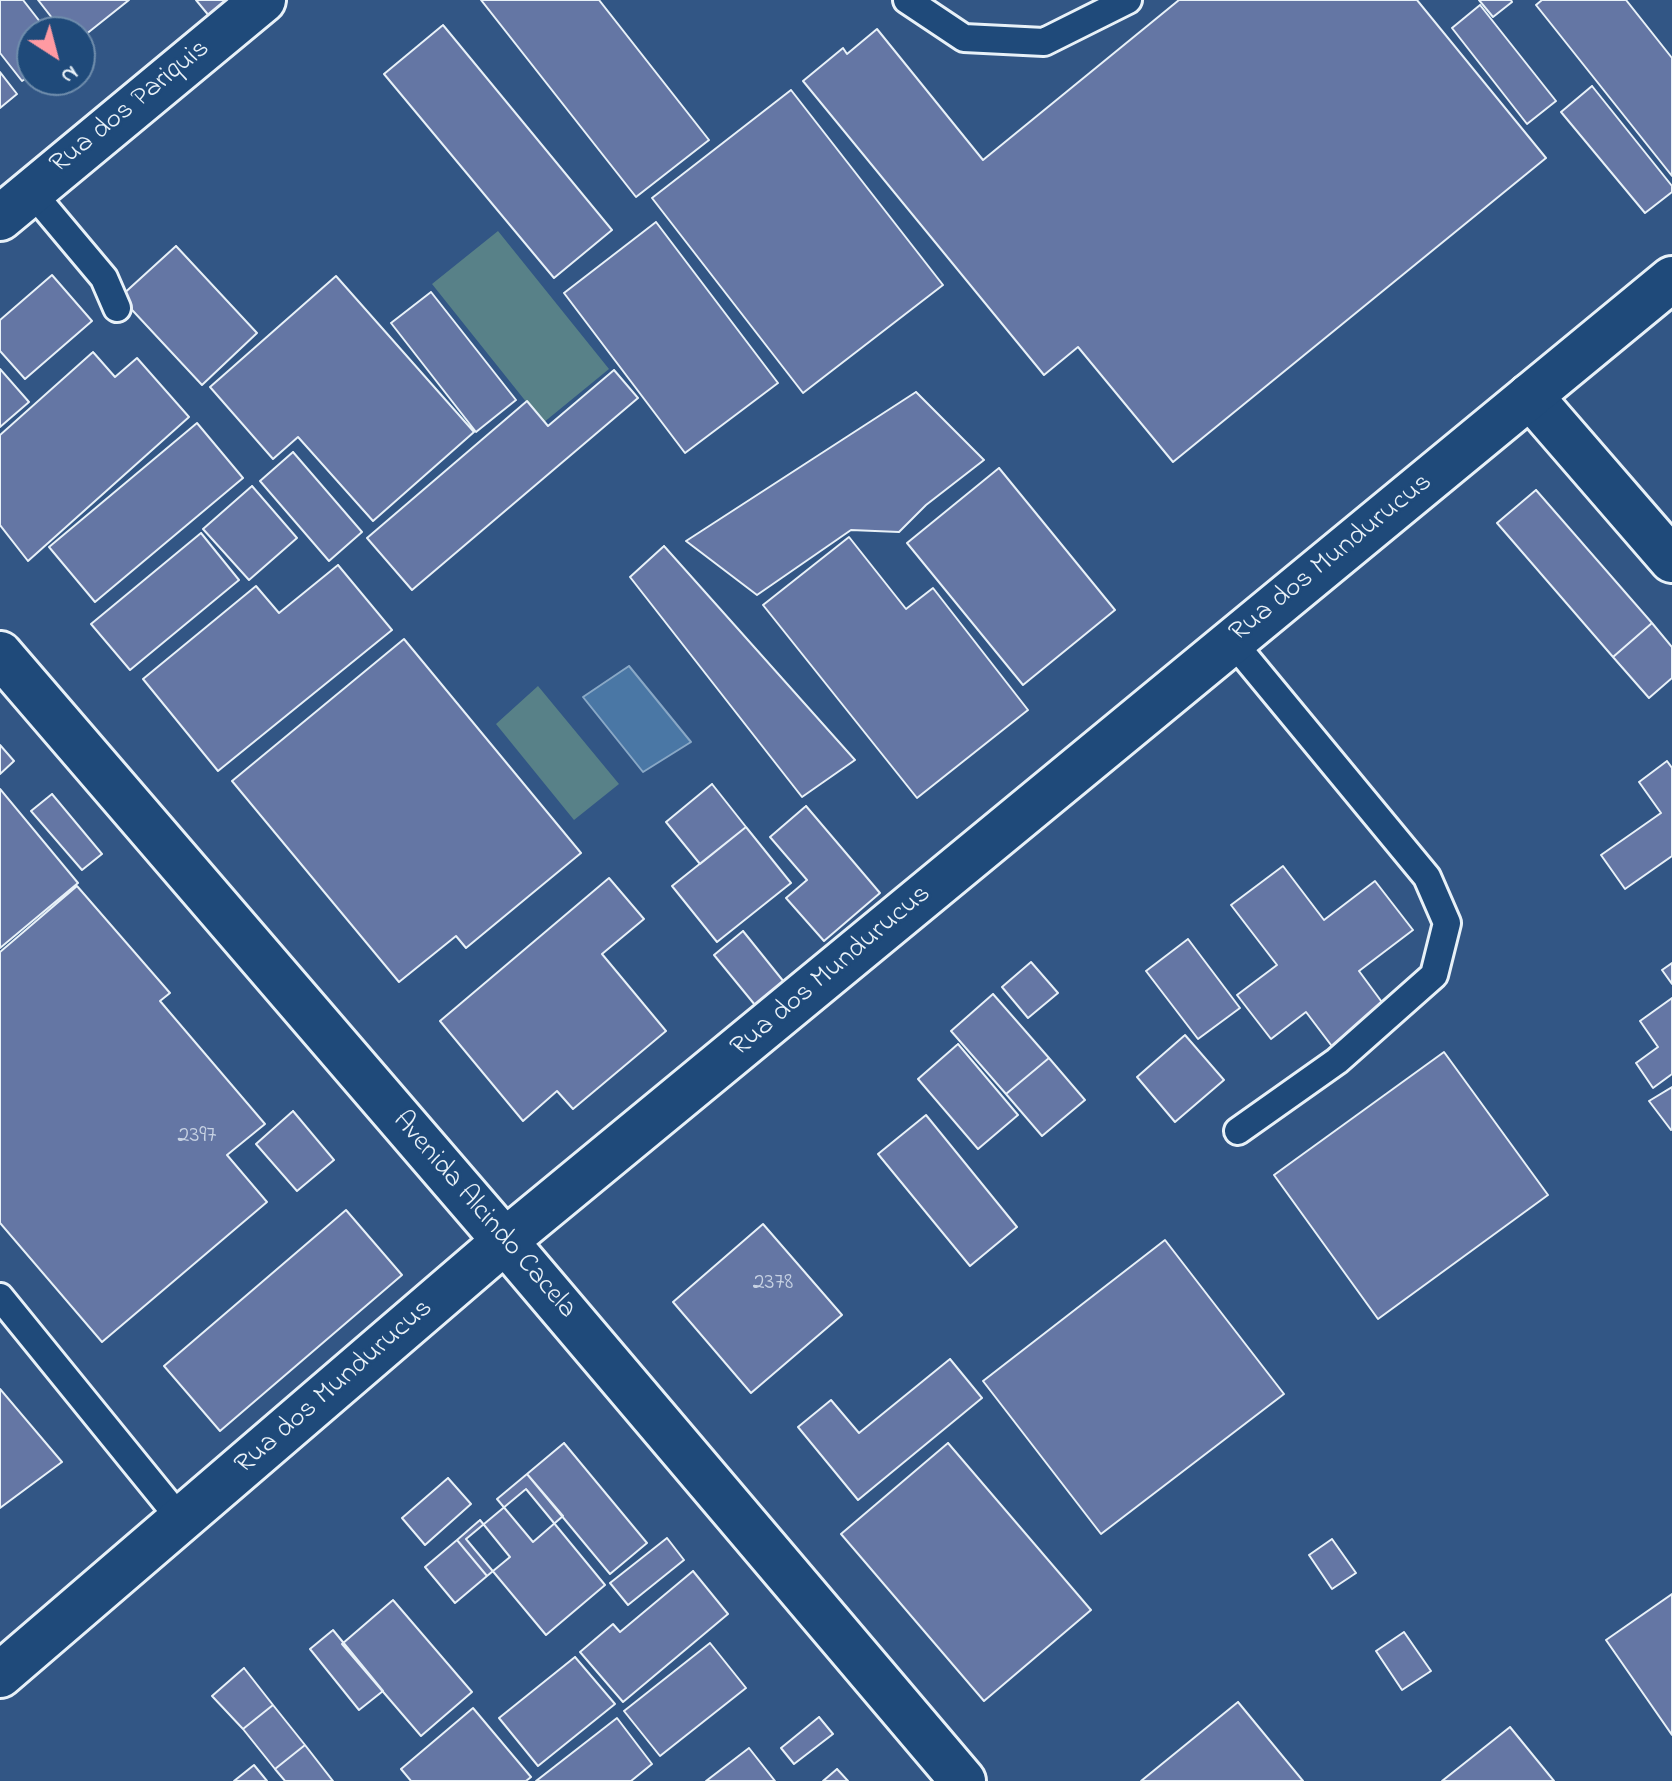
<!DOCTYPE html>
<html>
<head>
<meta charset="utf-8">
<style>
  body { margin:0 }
  #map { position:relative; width:1672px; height:1781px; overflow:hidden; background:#325685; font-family:"Indie Flower",sans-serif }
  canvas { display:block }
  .north { position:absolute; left:16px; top:16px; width:80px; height:80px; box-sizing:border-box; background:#1f4a7a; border:2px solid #6f8dac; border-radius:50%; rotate:144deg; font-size:22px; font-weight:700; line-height:32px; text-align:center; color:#e8f1f8 }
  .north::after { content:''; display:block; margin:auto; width:28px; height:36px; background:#ff9aa2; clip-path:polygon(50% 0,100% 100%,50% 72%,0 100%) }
</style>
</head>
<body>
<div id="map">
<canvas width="1672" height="1781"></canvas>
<div class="north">N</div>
</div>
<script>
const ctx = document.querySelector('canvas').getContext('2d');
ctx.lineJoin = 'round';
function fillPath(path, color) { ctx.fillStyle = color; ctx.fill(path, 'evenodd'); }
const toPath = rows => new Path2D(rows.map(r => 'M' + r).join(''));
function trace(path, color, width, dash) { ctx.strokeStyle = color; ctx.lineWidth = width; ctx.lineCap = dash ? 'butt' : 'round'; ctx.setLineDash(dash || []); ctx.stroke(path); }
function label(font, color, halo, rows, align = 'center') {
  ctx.font = font + ' "Indie Flower",sans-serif'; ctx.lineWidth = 6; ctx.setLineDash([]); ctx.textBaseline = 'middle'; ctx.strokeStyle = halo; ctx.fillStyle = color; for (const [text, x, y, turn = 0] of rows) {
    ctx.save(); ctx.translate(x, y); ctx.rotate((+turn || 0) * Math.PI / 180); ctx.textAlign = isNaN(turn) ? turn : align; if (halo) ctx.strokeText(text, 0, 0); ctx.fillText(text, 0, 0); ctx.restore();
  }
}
fillPath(toPath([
  [498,231,609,369,543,423,432,284],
  [538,686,619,784,574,820,496,724]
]), '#588188');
const water = toPath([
  [629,666,691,742,643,772,583,697,629,666]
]);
fillPath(water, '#4a77a5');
trace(water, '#89a8c6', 2);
const building = toPath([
  [0,0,23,0,48,32,32,32,32,74,22,81,0,53,0,0],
  [38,0,129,0,80,39,80,32,63,32,38,0],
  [196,0,230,0,210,17,196,0],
  [481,0,599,0,709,140,636,197,481,0],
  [1179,0,1417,0,1546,158,1173,462,1078,347,1044,375,803,81,843,48,847,54,877,29,983,160,1179,0],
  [1479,0,1511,0,1512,2,1493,17,1479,0],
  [1542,0,1626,0,1672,58,1672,176,1536,5,1542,0],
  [1480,5,1556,101,1527,124,1452,28,1480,5],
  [443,25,612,230,554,278,384,74,443,25],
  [0,72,17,94,0,108,0,72],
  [1592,86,1672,186,1672,192,1645,213,1561,112,1592,86],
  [791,90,943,285,803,393,652,198,791,90],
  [656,222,778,383,685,453,564,293,656,222],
  [176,246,257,333,202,385,120,297,176,246],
  [52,275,92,321,25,379,0,351,0,320,52,275],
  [336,276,474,432,373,521,298,437,273,459,210,387,336,276],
  [431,292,516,400,476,432,391,323,431,292],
  [93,352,115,377,137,358,189,417,28,561,0,525,0,435,93,352],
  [0,369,29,402,0,427,0,369],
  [614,370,638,398,412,590,367,538,527,401,548,426,614,370],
  [916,392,984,460,926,505,899,532,851,530,757,595,686,541,916,392],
  [197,423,243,478,95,602,49,547,197,423],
  [293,452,362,532,329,561,260,481,293,452],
  [999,468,1115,610,1023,685,907,543,999,468],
  [252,486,297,538,249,580,203,529,252,486],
  [1536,490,1652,623,1613,657,1497,523,1536,490],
  [201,533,239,580,130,670,91,624,201,533],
  [849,537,906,609,933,588,1028,710,917,798,763,605,849,537],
  [664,546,855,760,802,797,630,577,664,546],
  [338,565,392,630,218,771,143,679,256,586,279,613,338,565],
  [1652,623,1672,647,1672,678,1649,698,1613,657,1652,623],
  [404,639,581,853,466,948,456,936,399,982,232,781,404,639],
  [0,745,14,761,0,774,0,745],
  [1667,761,1672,768,1672,856,1625,889,1601,855,1661,813,1639,782,1667,761],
  [712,784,746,827,700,864,666,822,712,784],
  [0,789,78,883,0,948,0,789],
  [52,794,102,854,82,870,31,811,52,794],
  [806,806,880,893,824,941,786,898,807,880,770,837,806,806],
  [746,827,791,883,717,942,672,886,746,827],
  [1283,866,1324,920,1375,881,1413,930,1359,971,1387,1009,1334,1049,1306,1012,1271,1039,1237,995,1277,965,1231,905,1283,866],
  [609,878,644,919,602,954,666,1031,573,1109,557,1091,523,1121,440,1021,609,878],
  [77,886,170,993,160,1001,265,1124,227,1155,267,1202,102,1342,0,1223,0,952,77,886],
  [743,931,784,982,755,1005,714,955,743,931],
  [1188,939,1240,1008,1198,1039,1146,971,1188,939],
  [1031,962,1058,993,1028,1018,1002,987,1031,962],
  [1672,963,1672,984,1662,970,1672,963],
  [993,994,1049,1058,1006,1094,951,1031,993,994],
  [1672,998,1672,1074,1653,1088,1636,1063,1658,1047,1640,1021,1672,998],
  [1185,1035,1224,1080,1175,1122,1137,1077,1185,1035],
  [958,1044,1018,1115,978,1149,918,1079,958,1044],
  [1444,1052,1548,1195,1378,1319,1274,1175,1444,1052],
  [1049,1058,1085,1100,1042,1136,1006,1094,1049,1058],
  [1672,1087,1672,1129,1671,1130,1649,1101,1672,1087],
  [293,1111,334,1160,297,1191,256,1144,293,1111],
  [926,1115,1017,1227,970,1266,878,1154,926,1115],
  [346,1210,402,1275,220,1431,164,1366,346,1210],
  [763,1224,842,1315,751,1393,673,1302,763,1224],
  [1165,1240,1284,1394,1101,1534,983,1381,1165,1240],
  [950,1359,982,1398,858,1500,798,1427,831,1400,859,1433,950,1359],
  [0,1389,62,1462,0,1508,0,1389],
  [564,1443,647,1543,610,1574,527,1474,564,1443],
  [948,1443,1091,1610,984,1701,841,1534,948,1443],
  [527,1474,563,1516,533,1542,497,1499,527,1474],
  [448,1478,471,1504,425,1545,402,1518,448,1478],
  [526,1489,605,1585,546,1635,466,1539,526,1489],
  [480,1520,510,1557,487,1576,457,1540,480,1520],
  [667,1538,684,1560,628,1605,610,1583,667,1538],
  [1332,1539,1356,1573,1332,1589,1309,1555,1332,1539],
  [457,1540,487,1576,455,1603,425,1567,457,1540],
  [693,1571,728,1614,623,1702,580,1652,613,1624,620,1632,693,1571],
  [1672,1594,1672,1735,1606,1640,1672,1594],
  [393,1600,472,1692,421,1736,342,1644,393,1600],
  [333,1630,383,1691,359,1710,310,1649,333,1630],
  [1404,1632,1431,1671,1402,1690,1376,1651,1404,1632],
  [710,1643,746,1688,660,1756,624,1711,710,1643],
  [575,1657,615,1704,538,1766,499,1718,575,1657],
  [244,1668,273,1705,243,1729,212,1696,244,1668],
  [1238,1702,1303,1781,1141,1781,1238,1702],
  [273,1705,305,1745,275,1769,243,1729,273,1705],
  [473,1708,531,1777,526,1781,411,1781,401,1769,473,1708],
  [819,1717,833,1734,794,1764,781,1748,819,1717],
  [617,1718,652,1764,631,1781,536,1781,617,1718],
  [1510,1727,1554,1781,1442,1781,1510,1727],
  [305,1745,333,1781,285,1781,275,1769,305,1745],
  [749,1748,775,1781,706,1781,749,1748],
  [254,1765,267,1781,234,1781,254,1765],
  [837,1769,848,1781,823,1781,837,1769]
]);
fillPath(building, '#6476a4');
trace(building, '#e8f1f8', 2);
const lane = toPath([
  [907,0,964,38,1044,42,1128,0],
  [31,191,104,278,117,308],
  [1232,641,1427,877,1447,923,1434,975,1337,1061,1238,1131],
  [0,1297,182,1521]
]);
const street = toPath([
  [1530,396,1672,560]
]);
const secondary = toPath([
  [0,218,263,0],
  [0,654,505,1241,963,1781],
  [0,1675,505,1241,1672,279]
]);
trace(lane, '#e8f1f8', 32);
trace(street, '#e8f1f8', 50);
trace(secondary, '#e8f1f8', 50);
trace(lane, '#1f4a7a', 26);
trace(street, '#1f4a7a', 44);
trace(secondary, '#1f4a7a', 44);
label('24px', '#c7d2e3', null, [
  ["2397",197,1137],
  ["2378",773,1284]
]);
label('28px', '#e8f1f8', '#1f4a7a', [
  ["Rua dos Pariquis",131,108,-39],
  ["Rua dos Mundurucus",1332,559,-39],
  ["Rua dos Mundurucus",832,972,-40],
  ["Avenida Alcindo Cacela",483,1216,49],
  ["Rua dos Mundurucus",335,1388,-41]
]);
</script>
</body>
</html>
